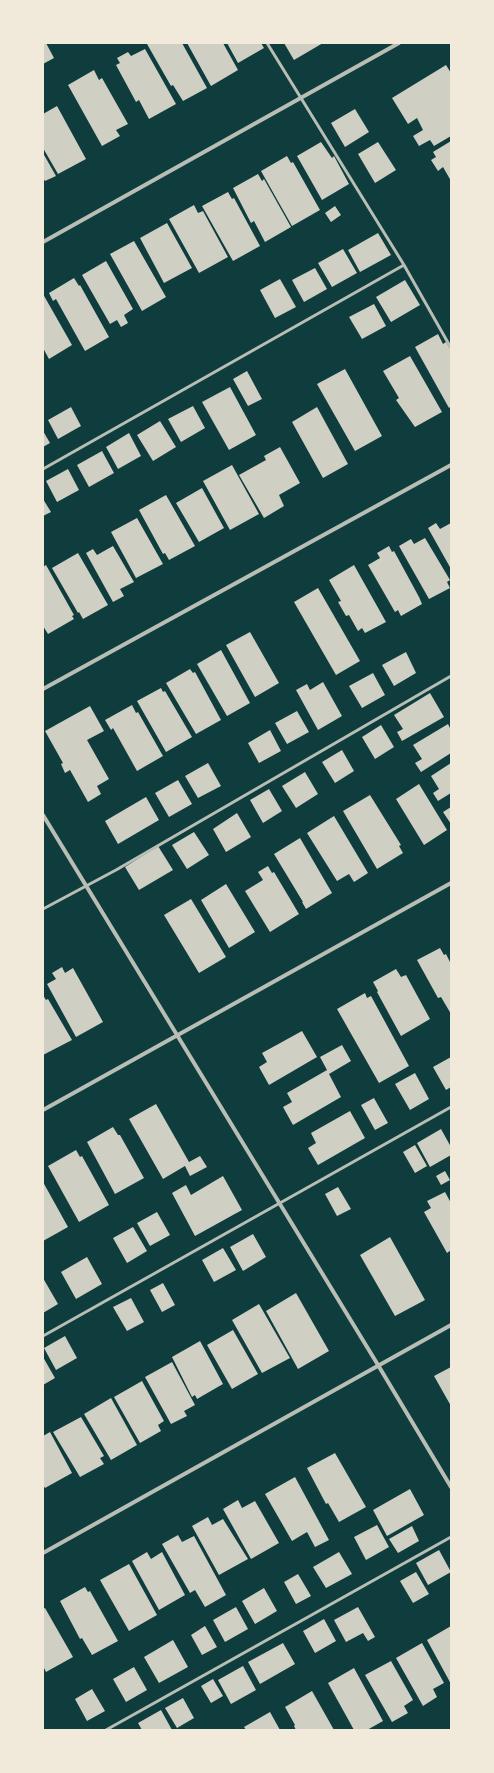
<!DOCTYPE html>
<html>
<head>
<meta charset="utf-8">
<style>
  body { margin:0 }
  #map { position:relative; width:494px; height:1773px; overflow:hidden; background:#0f3d3e; font-family:"Times New Roman",serif }
  canvas { display:block }
  .frame { position:absolute; inset:0; border:44px solid #f1e9da; pointer-events:none }
</style>
</head>
<body>
<div id="map">
<canvas width="494" height="1773"></canvas>
<div class="frame"></div>
</div>
<script>
const ctx = document.querySelector('canvas').getContext('2d');
ctx.lineJoin = 'round';
function fillPath(path, color) { ctx.fillStyle = color; ctx.fill(path, 'evenodd'); }
const toPath = rows => new Path2D(rows.map(r => 'M' + r).join(''));
function trace(path, color, width, dash) { ctx.strokeStyle = color; ctx.lineWidth = width; ctx.lineCap = dash ? 'butt' : 'round'; ctx.setLineDash(dash || []); ctx.stroke(path); }
fillPath(toPath([
  [43,43,46,43,54,58,43,64],
  [149,43,182,43,207,88,183,101,173,85,171,86,147,44],
  [187,43,223,43,238,70,211,86],
  [227,43,261,43,264,48,238,63],
  [284,43,323,43,294,60],
  [145,49,176,104,149,119,139,100,136,102,116,65,120,63,117,58,128,52,131,56],
  [446,65,451,73,451,136,434,146,430,140,419,146,413,136,423,130,417,118,408,124,392,98],
  [94,70,99,80,102,78,128,124,116,130,120,136,102,146,68,85],
  [57,106,86,159,58,174,43,148,43,114],
  [355,109,369,132,345,147,331,123],
  [451,141,451,181,443,167,438,171,431,160,436,157,433,152],
  [321,142,332,158,334,156,349,184,322,200,297,156],
  [378,142,396,170,375,183,358,154],
  [43,153,56,176,45,181,43,178],
  [287,156,291,163,293,162,320,210,292,226,261,171],
  [258,174,262,181,264,179,291,227,265,242,254,221,251,223,233,188],
  [228,192,232,199,234,198,260,246,233,261,202,206],
  [194,205,198,213,203,211,228,257,199,273,169,219],
  [335,206,341,215,331,222,325,213],
  [167,223,192,268,164,283,140,238],
  [378,233,391,255,360,272,348,250],
  [134,241,166,297,142,311,110,254],
  [343,249,357,273,332,287,318,263],
  [106,261,133,309,124,315,128,323,121,327,117,320,110,324,82,275],
  [315,268,327,289,304,302,292,280],
  [74,278,79,286,80,285,109,337,85,351,56,299,53,301,49,293],
  [280,279,296,307,275,318,260,290],
  [405,280,420,305,391,322,376,297],
  [43,294,72,345,49,359,43,348],
  [374,304,386,326,362,339,349,317],
  [438,334,443,344,446,342,451,350,451,406,449,408,415,347],
  [410,356,442,412,415,427,396,400,399,398,383,371],
  [345,369,382,436,355,451,317,384],
  [247,371,262,399,248,406,233,379],
  [230,387,256,435,229,450,202,402],
  [193,406,205,428,181,442,168,419],
  [71,407,81,426,58,439,48,420],
  [317,407,348,464,323,478,292,422],
  [160,421,176,447,153,461,137,435],
  [43,431,50,443,43,447],
  [129,433,141,456,118,469,106,447],
  [280,447,300,483,279,495,284,506,264,518,239,475,266,460,264,456],
  [102,451,114,473,89,487,77,465],
  [232,465,259,514,230,530,203,481],
  [68,469,79,490,57,502,46,481],
  [202,488,224,528,199,542,176,503],
  [166,495,195,546,169,560,165,553,163,554,139,510],
  [43,499,51,512,43,516],
  [137,518,163,564,136,578,111,532],
  [436,523,440,529,451,523,451,569,428,528],
  [425,538,450,580,447,582,450,588,429,599,399,546,411,539,414,544],
  [113,546,134,582,120,589,124,596,113,602,86,553,93,549,97,555],
  [389,546,392,552,394,551,419,597,422,604,401,616,398,610,395,612,368,565,380,558,377,553],
  [78,553,108,605,83,619,79,612,78,613,52,568],
  [46,565,74,615,72,616,74,619,48,634,43,626,43,567],
  [354,565,386,622,365,633,362,628,358,631,349,615,346,616,338,602,341,601,329,580],
  [318,588,360,661,336,675,294,602],
  [250,632,279,683,255,697,226,645],
  [221,650,250,703,227,716,197,664],
  [406,652,416,673,394,686,382,665],
  [190,669,193,673,195,672,221,720,196,734,166,683],
  [373,673,385,695,362,708,349,686],
  [323,682,342,716,318,730,296,690,307,684,310,690],
  [161,688,163,692,165,691,192,737,166,752,137,701],
  [430,693,444,717,402,741,397,732,403,729,394,715],
  [132,705,136,713,138,712,163,756,137,771,113,728,111,730,105,720],
  [90,706,104,731,87,740,109,779,97,786,101,794,88,802,70,770,65,773,61,764,63,763,45,731],
  [297,711,309,732,287,744,275,723],
  [448,724,451,730,451,753,421,772,415,763,422,759,413,745],
  [381,725,394,747,375,759,362,737],
  [270,730,281,751,259,763,248,743],
  [342,750,354,771,335,783,322,762],
  [208,763,221,786,198,798,185,776],
  [451,763,451,793,438,801,433,793,439,789,431,776],
  [305,772,318,794,296,808,282,786],
  [178,780,192,804,169,817,155,793],
  [419,784,447,830,424,845,396,799],
  [269,789,282,811,263,823,250,800],
  [370,795,401,845,399,846,403,853,377,869,343,811],
  [146,797,159,820,118,844,105,821],
  [451,807,451,824,443,812],
  [237,813,251,837,226,852,213,829],
  [334,816,368,873,354,882,349,874,337,881,307,833],
  [194,832,209,855,187,869,172,845],
  [300,838,332,893,306,909,302,902,303,902,274,854],
  [158,846,173,870,139,890,125,867],
  [268,866,272,873,274,872,299,914,270,932,245,891,263,880,258,872],
  [226,884,255,932,229,948,201,900],
  [191,899,226,957,199,973,164,915],
  [440,948,444,955,446,954,451,964,451,1014,441,997,438,998,417,960],
  [62,967,65,973,73,968,103,1022,76,1037,47,984,56,979,52,973],
  [396,969,401,977,406,975,430,1019,401,1036,377,992,378,991,373,982],
  [365,993,367,998,371,996,409,1066,379,1083,337,1009],
  [43,995,46,1000,48,999,72,1040,43,1055],
  [302,1031,317,1057,269,1085,259,1067,267,1062,262,1053],
  [342,1045,351,1061,329,1074,341,1097,293,1125,283,1107,292,1102,287,1093,327,1070,320,1057],
  [451,1057,451,1087,446,1090,433,1067],
  [415,1073,429,1099,410,1110,395,1084],
  [374,1098,388,1123,375,1130,361,1105],
  [156,1104,189,1162,200,1156,207,1167,190,1176,185,1166,163,1179,129,1119],
  [350,1111,365,1138,318,1165,308,1148,316,1143,311,1133],
  [113,1127,118,1135,120,1135,144,1178,115,1194,87,1142],
  [441,1129,451,1147,451,1155,430,1167,417,1143],
  [415,1145,427,1166,415,1173,403,1152],
  [76,1150,80,1157,82,1156,109,1205,79,1222,48,1166],
  [445,1171,450,1180,441,1185,436,1176],
  [223,1176,242,1210,195,1236,172,1193,186,1185,191,1195],
  [43,1182,68,1227,43,1241],
  [338,1187,351,1209,337,1216,325,1194],
  [445,1192,451,1203,451,1250,447,1253,424,1212,431,1208,427,1201],
  [157,1212,170,1235,150,1246,137,1223],
  [133,1227,147,1251,127,1263,113,1238],
  [253,1234,266,1257,243,1271,230,1247],
  [390,1237,425,1300,395,1316,360,1255],
  [223,1248,236,1270,214,1282,202,1260],
  [87,1257,102,1284,76,1299,61,1272],
  [43,1278,58,1304,43,1313],
  [163,1283,175,1305,162,1312,150,1290],
  [296,1293,329,1351,298,1369,266,1311],
  [131,1298,144,1322,127,1331,113,1307],
  [259,1304,290,1358,262,1373,232,1320],
  [233,1330,258,1374,232,1389,207,1345],
  [65,1336,77,1358,56,1370,44,1348],
  [200,1341,223,1384,197,1399,195,1395,192,1397,172,1357],
  [43,1357,55,1378,43,1385],
  [172,1362,195,1405,184,1411,187,1416,171,1424,145,1377],
  [451,1367,451,1406,434,1376],
  [142,1381,164,1421,158,1425,161,1431,140,1443,114,1397],
  [111,1398,137,1445,111,1460,84,1414],
  [81,1417,104,1456,100,1458,104,1464,80,1477,53,1432],
  [50,1432,72,1473,45,1488,43,1485,43,1436],
  [335,1453,366,1507,339,1522,328,1503,326,1504,307,1468],
  [295,1477,329,1540,315,1547,307,1532,292,1541,265,1494],
  [410,1489,424,1515,387,1536,373,1510],
  [238,1500,242,1508,255,1501,279,1543,251,1559,223,1509],
  [208,1517,212,1525,223,1519,248,1559,219,1575,192,1526],
  [377,1525,389,1547,366,1560,354,1537],
  [412,1526,419,1541,398,1553,389,1539],
  [178,1535,182,1542,194,1536,226,1595,205,1607,195,1590,190,1593,162,1544],
  [439,1550,451,1572,428,1585,416,1563],
  [147,1552,151,1559,162,1552,185,1595,159,1610,132,1561],
  [339,1552,352,1574,326,1588,313,1567],
  [129,1564,157,1615,129,1631,100,1580],
  [416,1572,429,1594,413,1603,400,1581],
  [298,1574,311,1596,296,1604,284,1582],
  [85,1587,88,1592,90,1591,118,1641,92,1655,82,1638,80,1639,60,1601],
  [264,1588,277,1611,255,1624,242,1601],
  [236,1607,248,1629,225,1642,213,1620],
  [358,1607,375,1637,368,1641,363,1633,346,1642,334,1620],
  [45,1608,73,1657,46,1672,43,1666,43,1609],
  [324,1619,336,1641,315,1653,303,1631],
  [205,1626,217,1647,202,1655,191,1635],
  [451,1626,451,1684,427,1640],
  [173,1640,188,1667,159,1683,144,1657],
  [283,1643,295,1664,260,1684,248,1662],
  [422,1643,444,1683,433,1689,437,1697,423,1706,396,1658],
  [391,1661,413,1700,404,1706,408,1713,392,1722,365,1675],
  [243,1666,256,1690,231,1704,218,1680],
  [134,1667,147,1690,126,1702,113,1679],
  [354,1668,383,1721,367,1730,354,1730,328,1683],
  [213,1679,223,1696,211,1703,201,1686],
  [92,1689,105,1711,87,1721,75,1699],
  [312,1691,334,1730,296,1730,294,1726,295,1725,285,1707],
  [183,1698,194,1718,177,1728,165,1708],
  [161,1710,172,1730,142,1730,138,1723],
  [270,1712,280,1730,246,1730,244,1727]
]), '#cfcfc3');
trace(toPath([
  [267,43,404,265,451,348],
  [43,469,404,265],
  [43,909,116,870,451,676],
  [43,1336,451,1107],
  [106,1730,451,1537]
]), '#b8beb3', 3);
trace(toPath([
  [43,242,399,43],
  [43,689,451,465],
  [43,815,378,1365,451,1487],
  [43,1110,451,883],
  [43,1553,451,1325]
]), '#b8beb3', 4);
</script>
</body>
</html>
